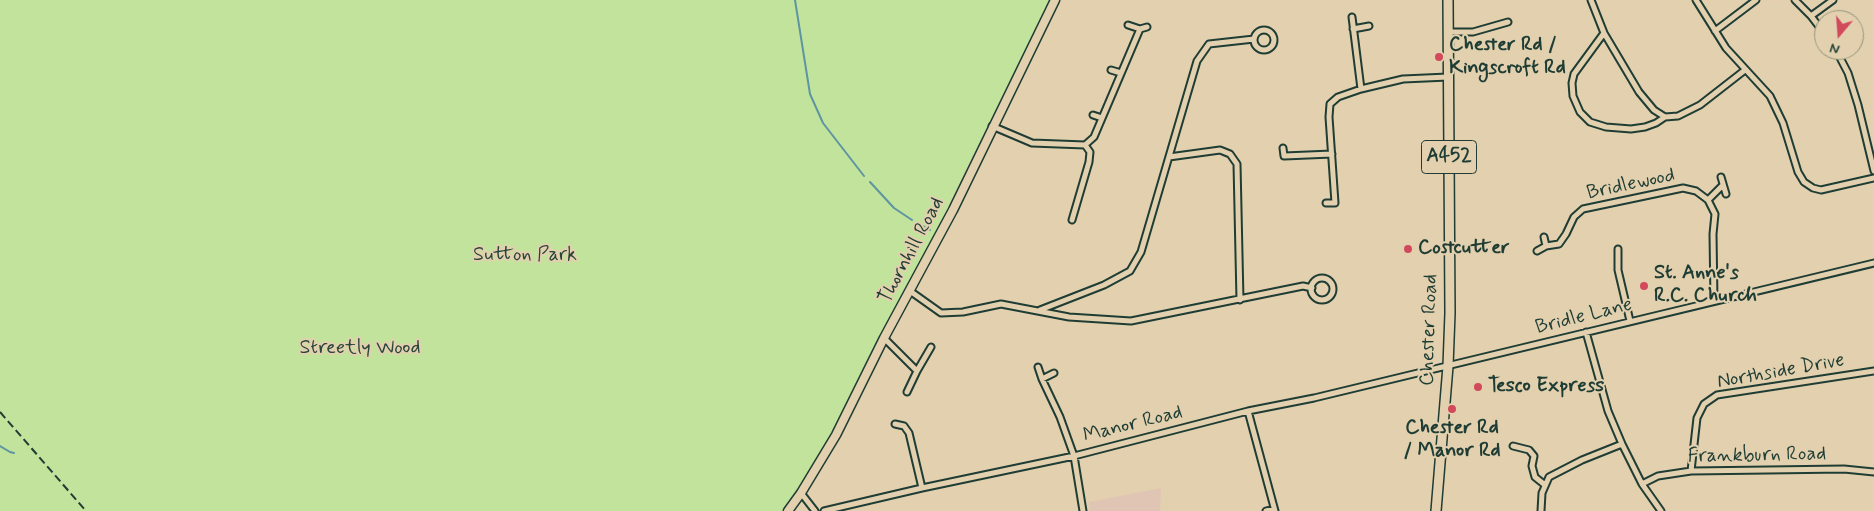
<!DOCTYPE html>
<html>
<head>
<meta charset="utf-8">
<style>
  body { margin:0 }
  #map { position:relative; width:1874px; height:511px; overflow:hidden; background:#e2d0ae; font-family:Mynerve,sans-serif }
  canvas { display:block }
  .north { position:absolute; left:1814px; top:10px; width:50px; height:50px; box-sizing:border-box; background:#e2d0ae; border:1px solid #94957d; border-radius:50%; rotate:198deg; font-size:14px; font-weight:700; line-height:20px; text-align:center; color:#1f3d34 }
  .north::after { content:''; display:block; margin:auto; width:18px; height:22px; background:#d1495b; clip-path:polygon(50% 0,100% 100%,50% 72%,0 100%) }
</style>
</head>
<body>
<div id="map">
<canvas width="1874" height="511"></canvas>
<div class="north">N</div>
</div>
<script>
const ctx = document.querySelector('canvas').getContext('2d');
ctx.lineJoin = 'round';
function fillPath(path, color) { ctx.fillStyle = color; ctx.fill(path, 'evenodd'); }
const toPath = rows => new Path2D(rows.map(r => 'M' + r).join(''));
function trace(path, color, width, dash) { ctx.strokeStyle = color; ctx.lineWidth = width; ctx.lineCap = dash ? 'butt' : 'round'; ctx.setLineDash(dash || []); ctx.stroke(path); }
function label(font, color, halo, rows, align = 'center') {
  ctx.font = font + ' Mynerve,sans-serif'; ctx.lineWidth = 4; ctx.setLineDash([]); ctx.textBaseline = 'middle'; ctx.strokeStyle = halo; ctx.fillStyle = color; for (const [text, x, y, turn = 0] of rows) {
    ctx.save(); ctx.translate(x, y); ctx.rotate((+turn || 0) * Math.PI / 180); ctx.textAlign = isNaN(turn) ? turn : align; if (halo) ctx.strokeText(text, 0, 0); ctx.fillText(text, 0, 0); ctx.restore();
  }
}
fillPath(toPath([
  [1161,488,1160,511,1090,511,1089,502]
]), '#e1c5b4');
fillPath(toPath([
  [0,0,1050,0,881,342,810,472,783,511,0,511]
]), '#c1e39c');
trace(toPath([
  [795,0,810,94,823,123,864,176],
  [870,182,894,208,912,220],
  [923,226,930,230],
  [0,446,10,452,14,453]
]), '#5f94a2', 2);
const minor = toPath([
  [1591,0,1604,33,1639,92,1654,110,1665,117,1678,116,1700,105,1745,70],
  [1696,0,1726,48,1770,96,1783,123,1798,172,1804,182,1813,188,1821,190,1874,178],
  [1795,0,1811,16,1824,33],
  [1811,16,1833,0],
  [1352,17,1361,89],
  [1128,25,1140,29],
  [1353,29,1369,26],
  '1254 40a10 10 0 1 1 20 0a10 10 0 1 1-20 0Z',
  [1715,31,1756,0],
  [1449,32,1473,32,1508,22],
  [1604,33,1574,74,1572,83,1573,96,1580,112,1590,122,1606,127,1631,129,1645,127,1656,123,1665,117],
  [1836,50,1848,73,1858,105,1874,171],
  [1111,70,1121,73],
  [1093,115,1102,118],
  [992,126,1032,143,1085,145,1094,137,1140,29,1147,27],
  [1283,148,1284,156,1332,154],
  [1169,157,1220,150,1230,154,1237,164,1240,300],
  [1721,177,1726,194],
  [1708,200,1723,185],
  [1326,203,1335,203,1329,117,1330,104,1338,97,1361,89,1403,79,1448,77],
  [1072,220,1089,162,1090,152,1085,145],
  [1544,237,1546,246],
  [1618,249,1618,270,1630,321],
  [1537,251,1546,246,1559,244,1566,234,1574,217,1583,209,1683,188,1696,191,1708,200,1715,214,1713,234,1714,301],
  '1311 289a11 11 0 1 1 22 0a11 11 0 1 1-22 0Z',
  [910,291,941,313,963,312,1001,304,1069,317,1131,321,1303,286,1312,288],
  [1040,310,1104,285,1130,271,1141,252,1197,61,1209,44,1254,39],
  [1586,332,1608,411,1622,444,1642,484,1661,511],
  [884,338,917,371,931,347],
  [1038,367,1042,379,1060,417,1074,456,1083,511],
  [1042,379,1054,373],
  [907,392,917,371],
  [1248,411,1275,511],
  [895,424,904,426,909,433,922,488],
  [1513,446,1529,450,1534,456,1532,466,1535,477,1545,485],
  [1691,471,1697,418,1704,404,1717,395,1874,371],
  [1642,484,1658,476,1691,471,1844,469,1874,472],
  [801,493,815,511],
  [824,511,922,488,1074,456,1248,411,1314,398,1874,263],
  [1266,511,1274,509],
  [1541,511,1542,493,1549,477,1582,460,1622,444]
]);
const secondary = toPath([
  [788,511,801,493,836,435,884,338,953,210,1055,0]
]);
const trunk = toPath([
  [1436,511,1448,366,1450,313,1448,0]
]);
trace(minor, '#1f3d34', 9);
trace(secondary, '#1f3d34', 11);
trace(trunk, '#1f3d34', 12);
trace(minor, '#e2d0ae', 5);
trace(secondary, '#e2d0ae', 8);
trace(trunk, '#e2d0ae', 9);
trace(toPath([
  [0,412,86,511]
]), '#1f3d34', 2, [8, 4]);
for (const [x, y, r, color] of [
  [1439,57,5,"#d1495b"],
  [1408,249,5,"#d1495b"],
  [1644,286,5,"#d1495b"],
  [1478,387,5,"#d1495b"],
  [1452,409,5,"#d1495b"]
]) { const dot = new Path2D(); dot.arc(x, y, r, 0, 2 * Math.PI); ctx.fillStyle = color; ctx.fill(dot); trace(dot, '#e2d0ae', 2); }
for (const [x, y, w] of [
  [1449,157,55]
]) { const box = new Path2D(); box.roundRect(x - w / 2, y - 16.5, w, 33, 4); ctx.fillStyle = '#e2d0ae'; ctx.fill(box); trace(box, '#1f3d34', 1); }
label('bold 19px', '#1f3d34', null, [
  ["A452",1449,157]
]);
label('bold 20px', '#1f3d34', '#e2d0ae', [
  ["Chester Rd /",1449,46],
  ["Kingscroft Rd",1449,69],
  ["Costcutter",1418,249],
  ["St. Anne's",1654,274],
  ["R.C. Church",1654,297],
  ["Tesco Express",1488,387],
  ["Chester Rd",1452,429,"center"],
  ["/ Manor Rd",1452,452,"center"]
], 'left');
label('20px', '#1f3d34', '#e2d0ae', [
  ["Bridlewood",1631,185,-12],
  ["Thornhill Road",912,251,-62],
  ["Bridle Lane",1584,317,-14],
  ["Chester Road",1430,330,-88],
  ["Northside Drive",1781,372,-10],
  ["Manor Road",1133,425,-14],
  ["Frankburn Road",1757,456,-1]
]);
label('20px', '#274539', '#e2d0ae', [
  ["Sutton Park",525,256],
  ["Streetly Wood",360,349]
]);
</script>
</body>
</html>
